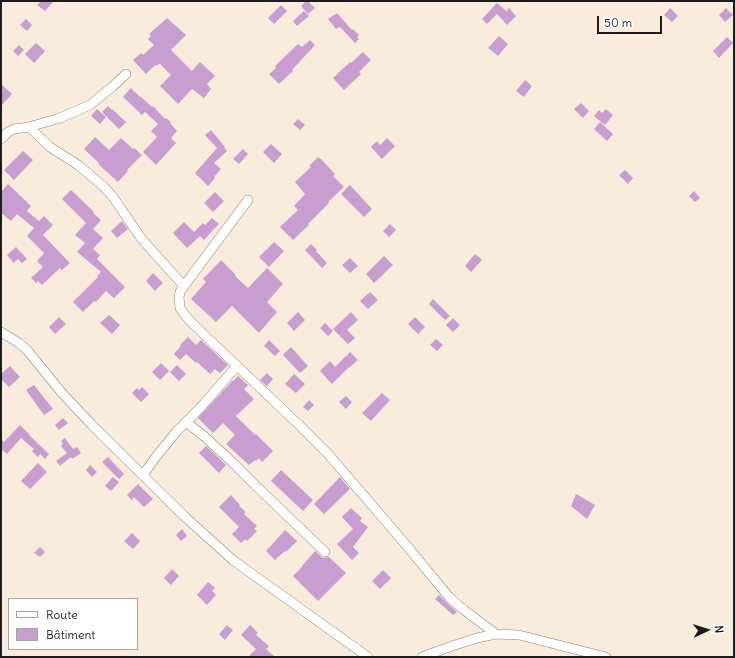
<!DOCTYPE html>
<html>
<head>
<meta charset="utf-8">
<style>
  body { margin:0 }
  #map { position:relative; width:735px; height:658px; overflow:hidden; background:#f9ecdd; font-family:Delius,sans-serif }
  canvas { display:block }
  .frame { position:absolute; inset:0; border:2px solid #1c1c1c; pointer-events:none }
  .legend { position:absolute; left:8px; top:598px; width:130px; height:52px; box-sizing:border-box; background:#fff; border:1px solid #a4a4a4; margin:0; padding:5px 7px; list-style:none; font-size:12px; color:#1c1c1c }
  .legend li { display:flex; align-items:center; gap:8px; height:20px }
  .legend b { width:20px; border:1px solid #a4a4a4 }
  .north { position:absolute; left:687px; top:610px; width:40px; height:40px; -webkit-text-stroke:3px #fff; paint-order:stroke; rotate:86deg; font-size:11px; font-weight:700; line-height:16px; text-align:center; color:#1c1c1c }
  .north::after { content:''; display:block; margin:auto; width:14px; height:18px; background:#1c1c1c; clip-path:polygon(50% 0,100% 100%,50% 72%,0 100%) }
  .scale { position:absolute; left:597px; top:16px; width:65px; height:18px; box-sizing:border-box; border:2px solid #1c1c1c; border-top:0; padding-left:5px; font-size:12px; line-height:14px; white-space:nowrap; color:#1c1c1c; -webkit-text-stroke:3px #fff; paint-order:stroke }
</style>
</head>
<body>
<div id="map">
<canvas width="735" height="658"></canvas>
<div class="frame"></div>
<ul class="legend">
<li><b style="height:5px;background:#fff"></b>Route</li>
<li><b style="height:11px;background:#c79ecf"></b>Bâtiment</li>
</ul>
<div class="north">N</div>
<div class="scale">50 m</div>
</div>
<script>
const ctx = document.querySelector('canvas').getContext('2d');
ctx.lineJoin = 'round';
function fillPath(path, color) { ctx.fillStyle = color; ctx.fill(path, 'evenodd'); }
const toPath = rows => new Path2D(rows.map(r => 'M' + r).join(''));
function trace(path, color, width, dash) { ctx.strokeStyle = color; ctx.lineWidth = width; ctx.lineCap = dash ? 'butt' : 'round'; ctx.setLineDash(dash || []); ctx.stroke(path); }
fillPath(toPath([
  [41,1,54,1,45,11,37,5],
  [306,1,308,1,315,8,308,14,301,6],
  [497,3,506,11,509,8,516,16,507,25,497,14,487,24,482,19],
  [281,5,287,11,274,24,268,18],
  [670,8,678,16,672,22,664,15],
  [726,8,733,15,725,22,719,15],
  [304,11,309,16,297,26,293,21],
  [337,13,352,30,353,29,359,35,357,37,359,39,355,43,340,27,336,29,328,19],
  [167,18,186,35,171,50,192,71,200,62,215,76,207,84,211,89,204,98,192,89,178,104,160,86,171,75,160,64,154,66,146,74,133,60,141,53,143,55,154,45,148,39,151,36,149,34],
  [26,19,32,25,27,31,20,25],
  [499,36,508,44,498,56,488,48],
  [727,37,733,43,719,58,713,51],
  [310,40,315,45,292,70,293,71,279,84,269,74,276,68,275,66,298,44,302,47],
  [36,43,45,51,34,63,25,54],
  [19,45,24,50,18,56,13,51],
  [363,52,371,60,359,72,361,74,344,90,333,78,350,62,351,63],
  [525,80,532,86,524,97,516,91],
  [1,84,12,94,1,106],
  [131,88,140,97,140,96,152,107,153,106,165,119,166,118,171,122,170,123,177,131,171,138,176,143,156,165,143,152,157,137,151,131,158,124,145,112,142,115,123,97],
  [581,103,589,111,583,118,574,109],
  [108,106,112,110,112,109,126,122,119,129,102,112],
  [97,109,106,117,100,124,91,116],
  [606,109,613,115,605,125,594,116,599,110,602,113],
  [298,119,305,125,300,130,293,124],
  [600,122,613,134,607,141,594,129],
  [211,130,225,147,224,147,227,151,214,163,221,169,214,177,215,178,208,186,195,173,217,148,205,135],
  [95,137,109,150,121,138,133,149,134,148,142,155,127,170,128,171,118,182,98,164,99,163,84,149],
  [387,138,395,146,382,159,371,147,377,141,380,145],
  [271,144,282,154,274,163,263,152],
  [243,149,248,154,239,164,233,159],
  [23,151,33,160,14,180,4,170],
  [318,157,322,160,335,174,333,176,344,187,328,202,329,203,308,224,309,225,293,240,280,227,298,210,294,206,305,194,295,182,311,167,309,166],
  [625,170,633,178,628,184,619,175],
  [8,184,31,206,27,211,39,221,44,216,53,225,43,235,70,263,62,270,60,268,42,285,38,281,36,283,31,278,43,267,37,261,44,253,27,236,34,228,17,214,11,221,1,213,1,192],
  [350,185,372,209,364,217,341,194],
  [71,190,94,212,93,213,101,220,93,229,103,238,93,249,100,255,97,259,125,287,114,298,106,291,96,302,94,301,83,312,73,302,98,277,97,276,101,272,77,252,85,243,75,235,86,223,62,199],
  [694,191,700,198,695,202,689,196],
  [215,192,224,201,213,212,204,203],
  [212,218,219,224,214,229,204,240,200,236,187,248,173,233,184,222,194,232,203,223,205,225],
  [122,221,128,229,117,238,111,231],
  [390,224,396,230,389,237,383,231],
  [274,242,284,251,269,267,259,257],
  [311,244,317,250,316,251,327,263,322,268,305,250],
  [16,247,27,259,22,263,18,259,14,263,7,255],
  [475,254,482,260,471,272,465,266],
  [384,256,393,265,374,283,366,274],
  [350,258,358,266,350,273,342,265],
  [221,260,236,275,235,276,248,288,267,268,283,284,267,302,277,312,259,333,232,306,216,322,191,299,206,282,203,279],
  [153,273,163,283,155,291,146,281],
  [370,292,378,300,368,309,360,301],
  [433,299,450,316,445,320,429,304],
  [298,312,305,320,294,331,287,323],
  [351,312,358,320,347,330,355,338,348,344,333,329],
  [109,315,120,325,112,334,100,323],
  [59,317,66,324,55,334,49,327],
  [415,317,425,327,418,334,408,324],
  [453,318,460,325,453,332,446,325],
  [325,323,333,331,328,336,320,328],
  [188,337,196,345,201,340,228,365,220,373,215,369,210,374,197,362,196,363,186,354,180,360,174,354,181,346,180,345],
  [436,339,443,345,437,351,430,345],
  [269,340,280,351,275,356,264,346],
  [291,347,308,366,300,373,283,355],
  [350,352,358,360,349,368,349,367,332,384,320,371,330,361,335,367],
  [161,363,169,371,160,380,152,372],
  [177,365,186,374,179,381,170,372],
  [10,366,20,377,9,387,1,379,1,374],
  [267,373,273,379,267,386,260,380],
  [294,374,305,384,296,393,285,384],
  [238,376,248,385,244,389,254,399,236,416,255,435,256,434,273,451,262,462,259,458,256,461,255,460,249,465,226,444,235,435,223,423,213,433,198,418,232,381,233,381],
  [34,385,53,409,44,415,26,390],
  [142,387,149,394,141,402,132,393,137,388,139,390],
  [382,393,390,400,371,421,362,413],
  [346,396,352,402,346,409,339,402],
  [309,400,314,405,308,411,303,407],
  [63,418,68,423,59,430,55,425],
  [20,425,30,435,29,435,49,454,45,459,40,454,38,457,32,451,34,449,21,438,7,454,1,449,1,439,4,442],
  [65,438,73,449,77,447,81,453,72,459,71,457,60,466,56,461,67,453,61,446,63,444,61,441],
  [206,446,226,465,219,473,199,453],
  [108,457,124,474,119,479,102,462],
  [38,463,47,472,30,489,21,481],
  [90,465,97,472,92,477,86,470],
  [281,470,313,500,303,511,271,481],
  [113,477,119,482,111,491,105,486],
  [340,477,350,489,324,514,314,504],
  [138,484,153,499,144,507,134,497,132,500,127,495],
  [576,494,595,505,587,519,571,506],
  [231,495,240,505,239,506,246,512,244,514,257,526,254,529,257,531,247,541,246,539,241,543,232,534,239,527,219,507],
  [351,508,362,518,360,521,368,527,353,547,359,553,352,560,337,544,353,529,342,517],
  [182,529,187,536,181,541,176,535],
  [285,530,297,541,286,552,285,551,275,560,266,551],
  [132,533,140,541,133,549,124,541],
  [40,547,45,552,40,557,34,553],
  [315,551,323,558,329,557,346,573,318,601,293,576,302,567,302,566],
  [172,569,179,576,171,585,164,578],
  [383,570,391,578,380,589,372,581],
  [208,582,215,588,212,591,216,595,207,605,197,595],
  [439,595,445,601,457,612,453,615,435,599],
  [227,625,233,630,225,640,219,634],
  [250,625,258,633,256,635,269,646,266,649,275,657,248,657,256,649,241,635]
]), '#c79ecf');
const minor = toPath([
  [29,127,50,147,78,165,103,186,113,197,141,238,155,254,184,286],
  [1,139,8,132,14,129,29,127,60,118,90,105,112,87,126,74],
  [248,200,184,286,180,292,179,297,180,308,184,314,191,322,299,425,329,455,407,546,449,597,464,610,496,634],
  [1,332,19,343,27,350,62,393,92,425,184,516,234,561,368,657],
  [186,422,205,437,230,460,253,483,325,552],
  [143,475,155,458,177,431,200,408,237,366],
  [422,657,452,646,477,638,496,634,519,635,606,657]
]);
trace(minor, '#8a847c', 10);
trace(minor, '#fff', 9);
</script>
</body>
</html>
